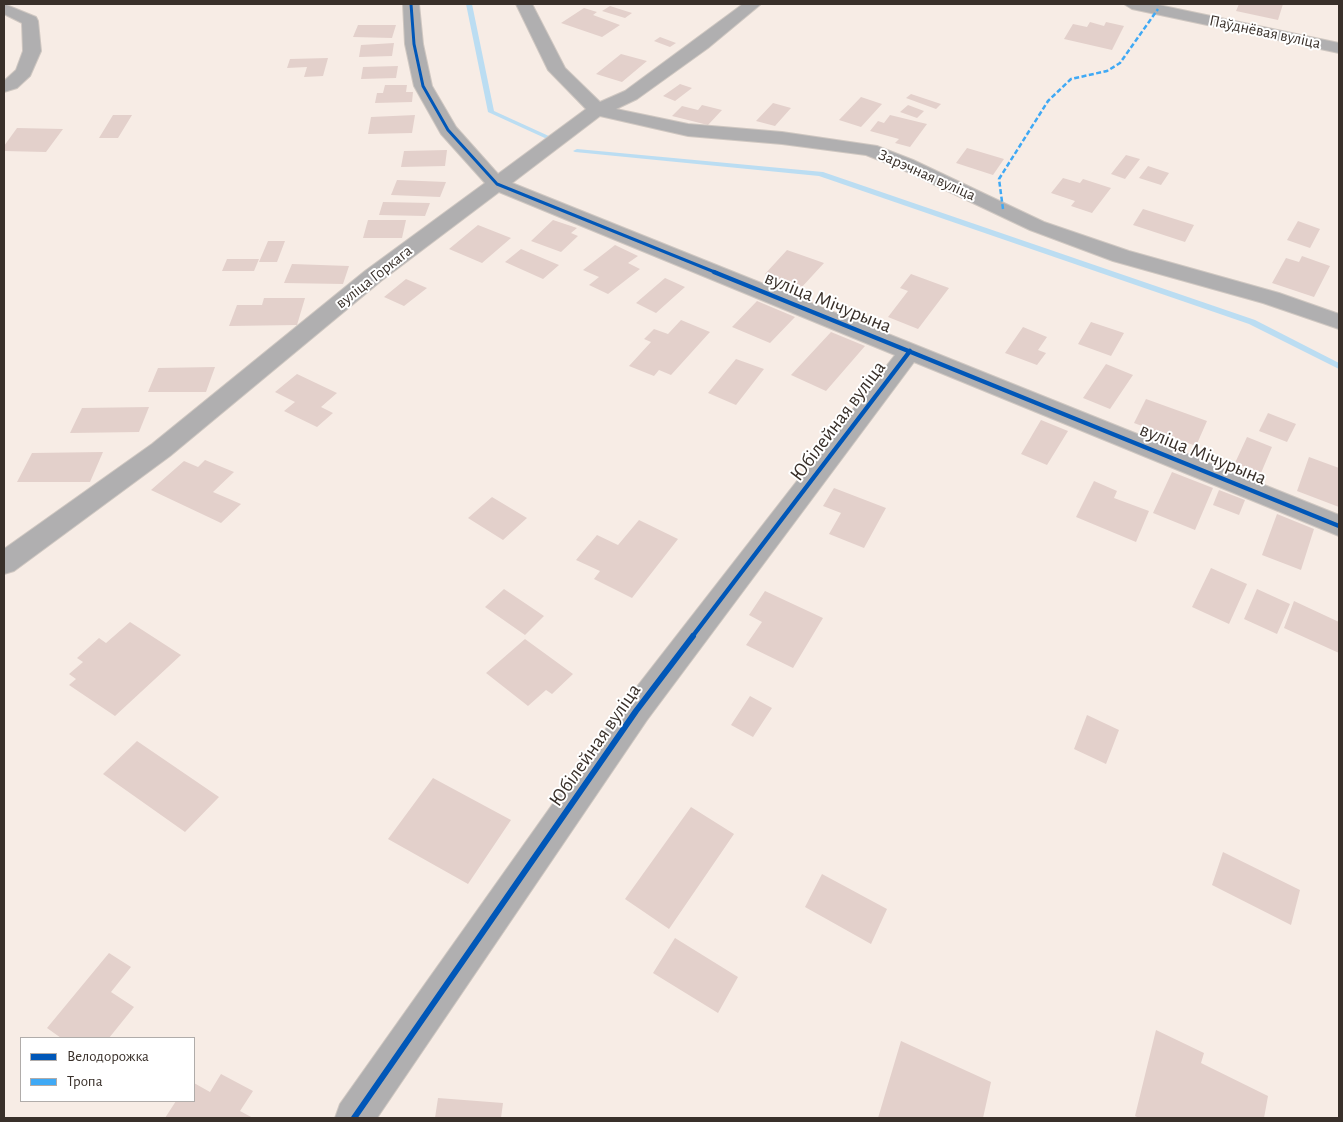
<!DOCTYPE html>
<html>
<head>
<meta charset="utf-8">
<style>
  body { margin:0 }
  #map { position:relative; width:1343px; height:1122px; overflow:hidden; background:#f7ece5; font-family:"Alegreya Sans",sans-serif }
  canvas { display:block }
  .frame { position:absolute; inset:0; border:5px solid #39302a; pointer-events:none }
  .legend { position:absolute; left:20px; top:1037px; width:175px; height:65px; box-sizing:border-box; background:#fff; border:1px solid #b0acaa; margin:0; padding:6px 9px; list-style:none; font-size:15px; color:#39302a }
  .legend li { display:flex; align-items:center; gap:10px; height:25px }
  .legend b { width:25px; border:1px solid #b0acaa }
</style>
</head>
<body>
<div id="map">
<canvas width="1343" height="1122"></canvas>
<div class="frame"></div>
<ul class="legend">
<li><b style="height:6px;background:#0057b8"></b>Велодорожка</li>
<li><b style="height:6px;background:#3fa9f5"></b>Тропа</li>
</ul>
</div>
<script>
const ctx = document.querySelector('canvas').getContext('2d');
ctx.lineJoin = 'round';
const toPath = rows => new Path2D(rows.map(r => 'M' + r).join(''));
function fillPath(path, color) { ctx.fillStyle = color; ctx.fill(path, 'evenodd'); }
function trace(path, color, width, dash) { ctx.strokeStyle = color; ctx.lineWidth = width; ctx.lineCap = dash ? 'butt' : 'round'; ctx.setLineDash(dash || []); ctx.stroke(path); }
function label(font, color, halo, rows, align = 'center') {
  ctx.font = font + ' "Alegreya Sans",sans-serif'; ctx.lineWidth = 4; ctx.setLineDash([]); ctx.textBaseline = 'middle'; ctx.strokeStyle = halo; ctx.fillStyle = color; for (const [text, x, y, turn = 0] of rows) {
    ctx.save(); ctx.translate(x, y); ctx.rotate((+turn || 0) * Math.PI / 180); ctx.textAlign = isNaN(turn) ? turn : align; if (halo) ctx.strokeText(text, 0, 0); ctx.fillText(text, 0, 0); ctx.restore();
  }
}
fillPath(toPath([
  [466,4,472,4,494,111,551,137,551,139,547,139,488,112,466,4],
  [577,149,823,172,1255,320,1339,363,1339,369,1249,324,819,176,575,152,573,151,577,149]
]), '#bbddf2');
fillPath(toPath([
  [1239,4,1283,4,1278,20,1236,11],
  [610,6,632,13,625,18,602,11],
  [584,8,597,12,593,15,620,25,602,37,561,23],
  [1090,22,1104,26,1106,22,1124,26,1112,50,1064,39,1073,24,1087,27],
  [358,25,396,25,392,38,353,37],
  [660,37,676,43,670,47,654,41],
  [394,43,392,56,359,57,361,45],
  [621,54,647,61,622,82,596,74],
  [328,58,323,76,304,77,307,67,287,68,290,59],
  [398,66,396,78,361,79,363,67],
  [680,84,692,88,675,101,663,96],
  [385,85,407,85,406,92,413,92,412,102,375,103,377,93,383,93],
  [911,94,941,104,936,109,906,98],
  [861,97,882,104,861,127,839,120],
  [773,103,791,108,775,126,756,121],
  [702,105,722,110,708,125,672,116,682,106,698,110],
  [908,105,924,111,917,118,900,112],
  [113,115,132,115,118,138,99,138],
  [415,115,412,133,368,134,371,117],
  [890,115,927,124,910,147,895,143,899,139,870,131,878,121,884,123],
  [17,128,63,129,46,152,4,151,4,146],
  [967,148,1004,159,993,175,956,163],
  [447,150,445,166,401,167,404,151],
  [1126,155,1140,159,1125,179,1111,174],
  [1148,166,1169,173,1161,185,1139,178],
  [1063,178,1080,183,1083,179,1111,188,1092,213,1071,206,1075,201,1051,193],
  [397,180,446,182,440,197,391,195],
  [383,202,430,203,425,216,379,215],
  [1143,209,1194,225,1185,242,1133,225],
  [368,220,406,220,402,238,363,238],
  [553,220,577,228,571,233,578,236,561,252,531,241],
  [1298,221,1320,229,1310,248,1287,240],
  [478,225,511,238,482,263,449,249],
  [268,241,285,241,277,262,259,262],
  [615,245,638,256,628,263,640,269,608,294,589,285,599,277,583,270],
  [521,249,559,265,543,279,505,262],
  [787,250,824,263,801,288,765,274],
  [1302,256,1330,266,1314,297,1272,283,1286,258,1299,262],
  [227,259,259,259,254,271,222,271],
  [292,264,349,266,343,284,284,283],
  [911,274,949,288,918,329,888,317,908,291,900,288],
  [665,278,685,287,656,313,636,303],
  [406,279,427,288,404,306,384,297],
  [264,298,305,298,297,325,229,326,237,305,262,305],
  [757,301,795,317,770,343,732,327],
  [681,320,710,332,671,375,659,370,654,376,629,366,651,342,644,339,654,329,668,334],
  [1091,322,1124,333,1111,356,1078,344],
  [1023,327,1047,337,1038,350,1046,353,1037,365,1005,353],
  [831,332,865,346,826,391,791,375],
  [736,359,764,369,736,405,708,393],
  [1106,364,1133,375,1110,409,1083,398],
  [215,367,206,392,148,392,158,368],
  [297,374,337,393,321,407,333,413,317,427,284,411,295,402,275,392],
  [1146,399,1207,421,1196,446,1134,423],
  [149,407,139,432,70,433,82,408],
  [1268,413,1296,424,1287,442,1259,431],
  [1041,420,1068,431,1047,465,1021,454],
  [1247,437,1272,447,1261,473,1235,463],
  [103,452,90,482,17,482,32,453],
  [1309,457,1339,468,1339,507,1297,491],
  [205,460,234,472,213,492,241,504,221,523,151,490,184,461,198,467],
  [1172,472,1213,488,1195,530,1153,513],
  [1094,481,1117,491,1114,498,1149,511,1136,542,1076,517],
  [834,488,886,508,864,548,829,534,841,513,823,506],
  [1219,490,1245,500,1239,515,1213,505],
  [492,497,527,518,503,540,468,518],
  [1277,514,1314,529,1301,570,1262,555],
  [639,520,678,539,632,598,594,579,600,571,576,560,597,535,618,545],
  [1211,568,1247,584,1229,624,1192,607],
  [504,589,544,616,525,635,485,607],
  [1257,589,1290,604,1277,634,1244,619],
  [765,591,823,618,793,668,746,645,762,622,749,615],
  [1294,601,1339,622,1339,653,1284,628],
  [130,622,181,655,115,716,69,685,76,679,69,674,83,662,77,658,99,638,106,643],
  [525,639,573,674,552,694,546,690,528,706,486,673],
  [750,696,772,708,753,737,731,725],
  [1087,715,1119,730,1106,764,1074,749],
  [137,741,219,797,185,832,103,774],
  [433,778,511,820,468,884,388,839],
  [691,807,734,834,669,929,625,899],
  [1223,852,1300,890,1291,925,1212,885],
  [822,874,887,909,871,944,805,907],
  [675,938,738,977,718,1013,653,973],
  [109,953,131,967,111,992,134,1007,109,1038,61,1038,47,1028],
  [1156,1030,1204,1053,1201,1063,1268,1096,1264,1118,1139,1118,1135,1116],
  [901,1041,991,1082,983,1118,878,1118],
  [221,1074,253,1091,240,1111,253,1118,165,1118,176,1101,194,1101,194,1083,210,1092],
  [438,1098,503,1103,501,1118,435,1118]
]), '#e3d0cb');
const minor = toPath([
  [4,4,36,17,38,21,41,51,30,76,17,88,4,92,4,81,16,70,23,51,22,23,4,14,4,4],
  [403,4,419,4,423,44,432,86,456,127,498,174,586,109,548,70,516,4,532,4,565,68,600,102,625,91,743,4,761,4,708,48,637,99,616,109,688,124,782,132,877,146,913,160,1044,222,1129,251,1279,293,1339,314,1339,329,1263,303,1113,261,1030,230,899,168,866,155,782,144,688,136,600,116,512,183,1339,515,1339,536,914,362,647,720,377,1118,335,1118,340,1104,625,702,895,355,499,192,381,281,170,456,14,571,4,574,4,549,152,444,365,271,485,183,441,134,414,86,405,44,403,4],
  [1124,4,1154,4,1339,43,1339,53,1132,9,1124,4]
]);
trace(minor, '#cfc7c1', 2);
fillPath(minor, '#b0afb0');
trace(toPath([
  [1003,209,999,179,1048,101,1071,79,1107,71,1120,63,1158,9]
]), '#3fa9f5', 2.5, [5, 2.5]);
trace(toPath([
  [411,4,414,44,423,86,448,130,497,184,717,273]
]), '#0057b8', 3);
trace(toPath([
  [714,272,1339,526],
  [692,637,910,351]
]), '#0057b8', 4.5);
trace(toPath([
  [354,1118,636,711,693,636]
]), '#0057b8', 6);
label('16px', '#39302a', '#fff', [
  ["Паўднёвая вуліца",1265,32,12],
  ["Зарэчная вуліца",927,175,24],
  ["вуліца Горкага",374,277,-38]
]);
label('20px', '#39302a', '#fff', [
  ["вуліца Мічурына",828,302,22],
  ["Юбілейная вуліца",838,421,-53],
  ["вуліца Мічурына",1203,454,22],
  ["Юбілейная вуліца",595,745,-55]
]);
</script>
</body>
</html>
